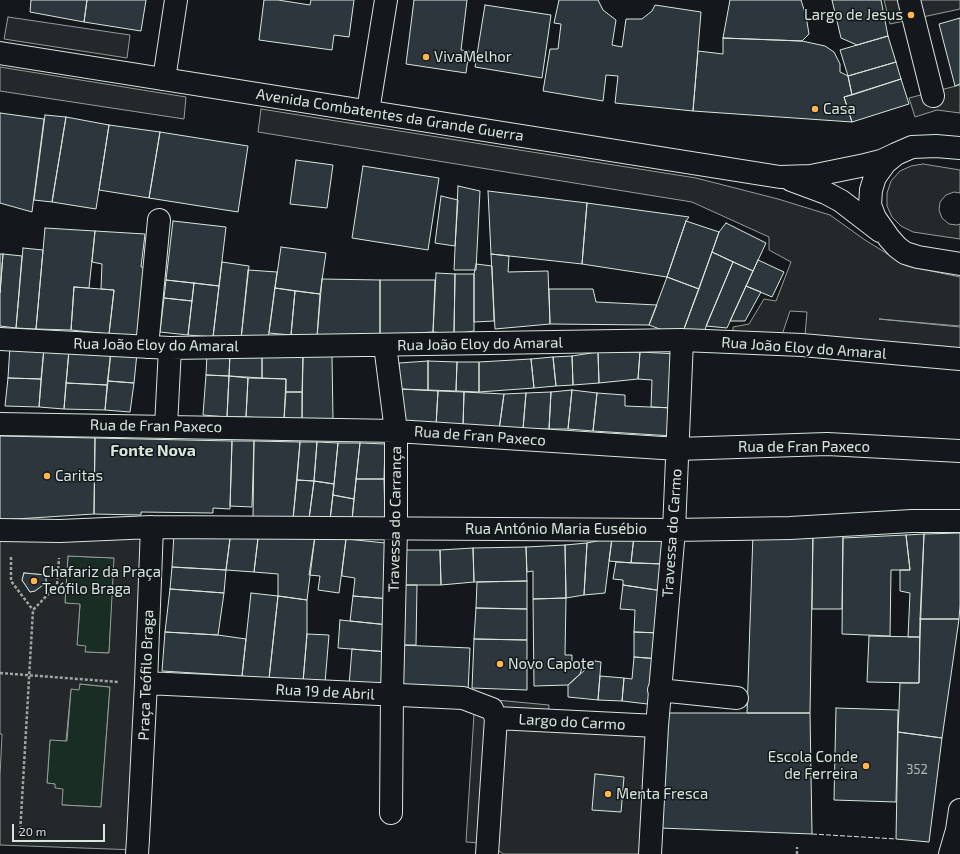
<!DOCTYPE html>
<html>
<head>
<meta charset="utf-8">
<style>
  body { margin:0 }
  #map { position:relative; width:960px; height:854px; overflow:hidden; background:#14181c; font-family:"Exo 2",sans-serif }
  canvas { display:block }
  .scale { position:absolute; left:12px; top:824px; width:93px; height:18px; box-sizing:border-box; border:2px solid #d8e6dc; border-top:0; padding-left:5px; font-size:12px; line-height:14px; white-space:nowrap; color:#d8e6dc; -webkit-text-stroke:3px #14181c; paint-order:stroke }
</style>
</head>
<body>
<div id="map">
<canvas width="960" height="854"></canvas>
<div class="scale">20 m</div>
</div>
<script>
const ctx = document.querySelector('canvas').getContext('2d');
ctx.lineJoin = 'round';
function fillPath(path, color) { ctx.fillStyle = color; ctx.fill(path, 'evenodd'); }
const toPath = rows => new Path2D(rows.map(r => 'M' + r).join(''));
function trace(path, color, width, dash) { ctx.strokeStyle = color; ctx.lineWidth = width; ctx.lineCap = dash ? 'butt' : 'round'; ctx.setLineDash(dash || []); ctx.stroke(path); }
function label(font, color, halo, rows, align = 'center') {
  ctx.font = font + ' "Exo 2",sans-serif'; ctx.lineWidth = 3; ctx.setLineDash([]); ctx.textBaseline = 'middle'; ctx.strokeStyle = halo; ctx.fillStyle = color; for (const [text, x, y, turn = 0] of rows) {
    ctx.save(); ctx.translate(x, y); ctx.rotate((+turn || 0) * Math.PI / 180); ctx.textAlign = isNaN(turn) ? turn : align; if (halo) ctx.strokeText(text, 0, 0); ctx.fillText(text, 0, 0); ctx.restore();
  }
}
const green = toPath([
  [68,556,115,558,109,653,85,652,77,645,80,605,65,603,68,556],
  [80,684,110,687,101,807,62,805,54,788,55,784,47,783,50,739,67,741,71,689,80,684]
]);
fillPath(green, '#1a2d24');
trace(green, '#939e99', 1);
const parking = toPath([
  [884,0,960,0,960,9,890,24,884,0],
  [8,17,130,35,127,58,4,39,8,17],
  [0,67,186,97,184,119,0,91,0,67],
  [960,85,960,113,937,110,915,117,909,98,960,85],
  [261,109,696,178,778,199,830,215,865,240,907,266,960,277,960,326,879,319,960,327,960,350,805,335,807,312,790,311,782,335,733,334,733,327,749,324,764,299,776,301,791,262,769,250,769,237,692,202,258,132,261,109],
  [923,164,960,170,960,193,954,192,946,195,940,202,939,210,942,218,949,224,957,225,960,224,960,239,913,232,901,226,892,217,887,206,887,193,891,181,900,171,911,166,923,164],
  [152,527,137,850,0,845,0,776,2,734,0,734,0,530,152,527],
  [68,556,114,558,109,653,85,652,86,646,77,645,80,604,65,603,68,556],
  [24,573,46,575,46,582,35,591,30,592,22,580,24,573],
  [80,684,110,687,101,807,62,805,63,789,55,788,55,784,47,783,50,740,66,741,71,689,79,690,80,684],
  [475,698,549,705,548,720,661,726,642,854,503,854,494,847,494,844,466,842,475,698]
]);
fillPath(parking, '#24282b');
trace(parking, '#939e99', 1);
const building = toPath([
  [31,0,87,0,84,22,30,12,31,0],
  [87,0,146,0,141,31,84,22,87,0],
  [264,0,278,0,310,5,311,0,354,0,349,37,334,35,332,50,259,40,264,0],
  [414,0,467,0,461,50,469,51,466,73,406,64,414,0],
  [559,0,598,0,603,10,616,20,612,45,622,47,626,19,642,19,652,11,655,5,701,12,693,111,615,103,618,76,606,75,603,101,543,91,550,49,558,49,561,24,554,23,559,0],
  [730,0,801,0,806,16,809,34,802,41,723,38,730,0],
  [832,0,881,0,888,36,857,45,841,38,832,0],
  [485,5,551,15,542,78,475,67,485,5],
  [960,18,960,84,955,86,939,24,960,18],
  [888,36,896,62,848,76,840,50,888,36],
  [723,38,802,41,825,46,834,52,840,64,840,72,848,76,852,95,844,97,852,122,693,111,698,51,723,54,723,38],
  [896,62,901,79,852,95,848,76,896,62],
  [901,79,909,104,852,122,844,97,901,79],
  [0,113,44,119,32,212,0,203,0,113],
  [45,115,66,117,52,202,34,200,45,115],
  [66,117,109,125,96,209,52,202,66,117],
  [109,125,160,132,149,198,99,190,109,125],
  [160,132,248,146,238,212,149,198,160,132],
  [296,160,333,165,327,208,290,204,296,160],
  [363,166,439,178,428,250,352,238,363,166],
  [458,186,480,191,476,270,454,270,458,186],
  [488,191,587,203,582,264,491,254,488,191],
  [441,196,458,200,455,246,435,243,441,196],
  [587,203,689,217,686,221,667,277,582,264,587,203],
  [173,221,226,227,219,286,166,280,173,221],
  [686,221,719,232,699,289,667,277,686,221],
  [726,223,766,243,753,271,712,252,719,232,726,223],
  [45,228,95,231,89,288,74,287,71,330,36,329,45,228],
  [95,231,145,234,141,267,148,268,140,336,109,334,114,290,101,289,102,264,92,262,95,231],
  [281,247,326,253,320,294,275,288,281,247],
  [23,248,43,250,36,329,16,328,23,248],
  [712,252,733,262,703,334,681,337,712,252],
  [0,254,3,254,0,293,0,254],
  [3,254,22,256,16,328,0,326,0,293,3,254],
  [491,254,509,256,508,272,548,271,550,324,495,329,491,254],
  [758,260,784,272,772,297,746,286,758,260],
  [222,262,249,266,241,339,213,337,222,262],
  [733,262,753,271,727,328,706,326,733,262],
  [476,264,492,266,494,321,474,322,474,274,476,264],
  [248,270,277,272,268,339,241,339,248,270],
  [436,273,455,274,454,334,433,332,436,273],
  [455,274,474,274,474,331,454,334,455,274],
  [667,277,699,289,681,337,649,325,667,277],
  [322,279,380,280,380,335,317,337,322,279],
  [166,280,194,283,192,301,164,298,166,280],
  [380,280,435,280,433,332,380,335,380,280],
  [194,283,219,286,213,337,188,335,194,283],
  [746,286,761,292,745,321,730,321,746,286],
  [74,287,114,290,109,334,71,330,74,287],
  [275,288,295,291,291,335,269,333,275,288],
  [549,289,593,289,596,302,657,305,649,325,550,324,549,289],
  [295,291,320,294,317,337,291,335,295,291],
  [164,298,192,301,188,335,160,332,164,298],
  [10,346,44,348,41,379,8,378,10,346],
  [44,348,69,350,64,409,39,407,44,348],
  [69,350,111,351,107,385,66,383,69,350],
  [111,351,137,353,134,383,108,381,111,351],
  [598,352,640,352,638,379,599,383,598,352],
  [598,352,599,383,573,385,572,356,598,352],
  [640,352,678,354,674,408,651,407,652,380,638,379,640,352],
  [207,353,230,354,229,376,206,375,207,353],
  [230,354,262,355,262,378,229,376,230,354],
  [262,355,303,356,302,392,286,392,286,379,262,378,262,355],
  [303,356,332,356,333,420,302,419,303,356],
  [572,356,573,385,556,386,553,357,572,356],
  [553,357,556,386,534,388,531,359,553,357],
  [531,359,534,388,479,392,479,362,531,359],
  [428,361,457,362,456,391,428,390,428,361],
  [428,361,428,390,400,389,399,363,428,361],
  [457,362,479,362,479,392,456,391,457,362],
  [206,375,229,376,227,417,203,415,206,375],
  [229,376,248,378,246,417,227,417,229,376],
  [8,378,41,379,39,407,5,406,8,378],
  [248,378,286,379,284,419,246,417,248,378],
  [108,381,134,383,130,412,105,410,108,381],
  [66,383,107,385,105,410,64,409,66,383],
  [400,389,438,391,436,426,399,425,400,389],
  [572,390,568,429,549,429,551,392,572,390],
  [572,390,597,393,593,431,568,429,572,390],
  [438,391,464,392,463,427,436,426,438,391],
  [286,392,302,392,302,419,284,419,286,392],
  [464,392,504,394,499,430,463,427,464,392],
  [551,392,549,429,523,429,526,393,551,392],
  [526,393,523,429,499,430,504,394,526,393],
  [597,393,625,395,625,406,674,408,673,436,593,431,597,393],
  [0,436,95,438,94,514,0,520,0,436],
  [95,438,232,441,230,509,213,508,213,513,141,512,141,515,94,514,95,438],
  [232,441,254,441,252,507,230,506,232,441],
  [254,441,300,442,293,519,253,517,254,441],
  [300,442,317,442,314,481,297,480,300,442],
  [317,442,338,443,334,484,314,481,317,442],
  [338,443,360,443,354,499,333,495,338,443],
  [360,443,385,444,384,479,356,479,360,443],
  [356,479,384,479,385,521,352,520,356,479],
  [297,480,314,481,309,519,293,519,297,480],
  [314,481,334,484,330,520,309,519,314,481],
  [333,495,354,499,352,520,330,520,333,495],
  [259,530,254,572,226,570,231,531,259,530],
  [259,530,315,536,307,600,278,596,278,574,254,572,259,530],
  [231,531,226,570,172,567,174,534,231,531],
  [813,532,810,713,747,713,753,533,813,532],
  [813,532,843,532,842,609,812,609,813,532],
  [960,533,960,605,959,619,920,619,924,534,960,533],
  [924,534,920,637,908,637,910,593,900,591,900,570,910,570,906,535,924,534],
  [906,535,910,570,891,570,890,636,842,634,843,538,906,535],
  [315,536,346,539,339,593,318,590,320,576,309,575,315,536],
  [634,536,631,563,609,561,612,538,634,536],
  [634,536,665,539,663,564,631,563,634,536],
  [612,538,605,593,584,595,587,543,612,538],
  [346,539,395,544,390,599,353,596,355,578,342,576,342,572,346,539],
  [587,543,584,595,566,598,565,545,587,543],
  [565,545,566,598,533,599,533,571,527,572,526,547,565,545],
  [526,547,527,581,474,582,473,548,526,547],
  [473,548,474,582,441,585,440,550,473,548],
  [403,550,440,550,441,585,402,585,403,550],
  [616,562,663,564,663,591,623,585,623,580,613,579,616,562],
  [172,567,226,570,224,593,170,589,172,567],
  [24,573,46,575,46,583,35,591,30,592,22,580,24,573],
  [527,581,527,609,476,608,477,582,527,581],
  [402,585,417,585,416,645,400,645,402,585],
  [623,585,663,591,660,633,634,632,635,610,620,609,623,585],
  [170,589,224,593,218,635,165,632,170,589],
  [251,593,278,596,269,679,242,676,251,593],
  [278,596,307,600,307,634,303,682,269,679,278,596],
  [353,596,390,599,389,625,350,621,353,596],
  [566,598,565,655,572,655,572,668,582,668,580,674,568,685,534,686,533,599,566,598],
  [476,608,527,609,527,640,474,639,476,608],
  [920,619,959,619,942,738,898,732,900,683,919,683,920,619],
  [340,620,389,625,388,652,338,648,340,620],
  [165,632,218,635,246,639,242,676,162,671,165,632],
  [634,632,660,633,660,659,634,657,634,632],
  [307,634,329,635,325,683,303,682,307,634],
  [869,636,920,637,919,683,867,682,869,636],
  [474,639,527,640,527,690,472,688,474,639],
  [400,645,470,648,468,692,399,688,400,645],
  [352,649,388,652,385,688,349,685,352,649],
  [634,657,660,659,656,705,622,701,624,678,632,679,634,657],
  [595,661,601,662,598,700,568,697,568,685,595,661],
  [600,676,624,678,622,701,598,700,600,676],
  [836,708,898,710,896,802,834,800,836,708],
  [665,713,810,713,812,834,660,828,665,713],
  [898,732,942,738,929,842,896,839,898,732],
  [595,774,624,777,621,812,592,810,595,774]
]);
fillPath(building, '#2c363c');
trace(building, '#d8e6dc', 1);
const minor = toPath([
  [909,0,933,96],
  [164,79,176,0],
  [368,111,386,0],
  [0,339,170,348,682,340,802,345,960,359],
  [385,345,396,431,396,528,392,695,391,813],
  [147,347,159,220],
  [0,424,396,431,678,449,827,444,960,451],
  [166,426,170,348],
  [152,527,674,530,790,528,912,521,960,521],
  [0,530,60,531,152,527,146,683,138,839,137,854],
  [146,683,463,698,492,709,496,718],
  [659,690,737,698],
  [657,726,674,530,682,340],
  [487,854,496,718,657,726,650,854]
]);
const major = toPath([
  [0,53,780,177,811,176,865,165,881,161,896,154],
  [960,148,936,146,912,147,896,154,885,163,875,177,871,190,870,205,875,218,889,238,897,247,905,253,918,257,960,264],
  [791,180,826,193,841,201,880,231],
  [950,854,957,830,960,810]
]);
trace(minor, '#d8e6dc', 24);
trace(major, '#d8e6dc', 24);
trace(toPath([
  [11,557,11,581,33,610],
  [0,673,119,682],
  [20,834,33,610,57,585,59,558],
  [797,854,797,847]
]), '#9da8a2', 2.5, [3, 2]);
trace(minor, '#14181c', 22);
trace(major, '#14181c', 22);
trace(toPath([
  [812,834,896,839]
]), '#d8e6dc', 1, [5, 2]);
for (const [x, y, r, color] of [
  [911,15,4,"#ffb74d"],
  [426,57,4,"#ffb74d"],
  [815,109,4,"#ffb74d"],
  [47,476,4,"#ffb74d"],
  [34,581,4,"#ffb74d"],
  [500,664,4,"#ffb74d"],
  [866,766,4,"#ffb74d"],
  [608,794,4,"#ffb74d"]
]) { const dot = new Path2D(); dot.arc(x, y, r, 0, 2 * Math.PI); ctx.fillStyle = color; ctx.fill(dot); trace(dot, '#14181c', 1.5); }
label('13px', '#adbab4', null, [
  ["352",917,770]
]);
label('15px', '#d8e6dc', '#14181c', [
  ["Largo de Jesus",903,15,"right"],
  ["VivaMelhor",434,57],
  ["Casa",823,109],
  ["Caritas",55,476],
  ["Chafariz da Praça",42,572],
  ["Teófilo Braga",42,589],
  ["Novo Capote",508,664],
  ["Escola Conde",858,757,"right"],
  ["de Ferreira",858,774,"right"],
  ["Menta Fresca",616,794]
], 'left');
label('15px', '#d8e6dc', '#14181c', [
  ["Avenida Combatentes da Grande Guerra",390,115,9],
  ["Rua João Eloy do Amaral",480,344,-1],
  ["Rua João Eloy do Amaral",156,345,1],
  ["Rua João Eloy do Amaral",804,348,4],
  ["Rua de Fran Paxeco",156,426,1],
  ["Rua de Fran Paxeco",480,436,4],
  ["Rua de Fran Paxeco",804,447],
  ["Travessa do Carrança",395,519,-89],
  ["Rua António Maria Eusébio",556,529],
  ["Travessa do Carmo",672,533,-86],
  ["Praça Teófilo Braga",146,675,-88],
  ["Rua 19 de Abril",325,692,3],
  ["Largo do Carmo",572,722,3]
]);
label('bold 16px', '#d8e6dc', '#14181c', [
  ["Fonte Nova",153,451]
]);
</script>
</body>
</html>
